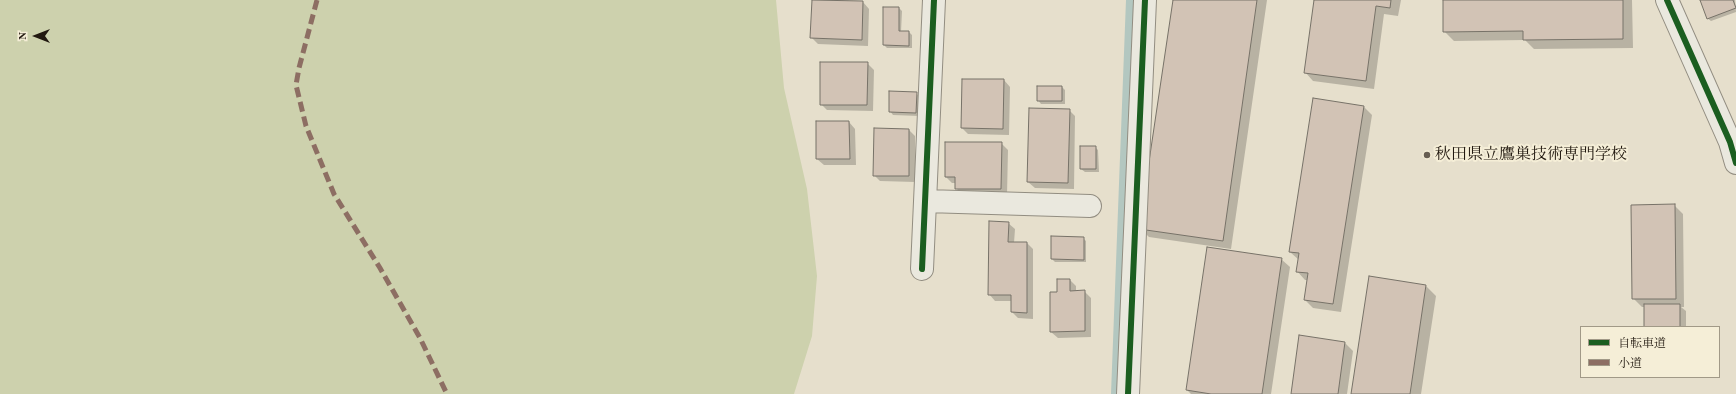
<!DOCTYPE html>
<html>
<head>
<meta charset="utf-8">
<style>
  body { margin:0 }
  #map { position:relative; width:1736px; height:394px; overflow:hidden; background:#e6dfcc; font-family:"Old Standard TT","Noto Serif JP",serif }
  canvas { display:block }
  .legend { position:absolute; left:1580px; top:326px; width:140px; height:52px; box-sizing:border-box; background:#f5eed7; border:1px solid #a19987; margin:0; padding:5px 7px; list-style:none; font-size:12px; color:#221910 }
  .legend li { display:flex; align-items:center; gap:8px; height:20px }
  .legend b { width:20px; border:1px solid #a19987 }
  .north { position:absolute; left:16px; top:16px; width:40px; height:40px; -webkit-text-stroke:3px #f5eed7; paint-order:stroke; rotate:270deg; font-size:11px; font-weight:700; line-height:16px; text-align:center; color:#221910 }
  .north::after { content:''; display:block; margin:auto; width:14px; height:18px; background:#221910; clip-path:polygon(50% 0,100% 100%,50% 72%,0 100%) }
</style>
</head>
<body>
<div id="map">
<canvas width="1736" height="394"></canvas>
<ul class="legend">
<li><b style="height:5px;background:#1b5e20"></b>自転車道</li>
<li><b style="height:5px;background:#8d6e63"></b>小道</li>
</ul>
<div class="north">N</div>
</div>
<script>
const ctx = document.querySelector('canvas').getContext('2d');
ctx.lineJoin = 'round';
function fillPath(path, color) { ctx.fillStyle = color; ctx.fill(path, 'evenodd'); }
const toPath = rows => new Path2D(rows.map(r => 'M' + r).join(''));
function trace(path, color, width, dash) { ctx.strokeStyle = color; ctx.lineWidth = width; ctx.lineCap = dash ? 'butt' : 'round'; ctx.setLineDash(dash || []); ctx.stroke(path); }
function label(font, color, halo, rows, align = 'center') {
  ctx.font = font + ' "Old Standard TT","Noto Serif JP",serif'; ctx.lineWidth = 4; ctx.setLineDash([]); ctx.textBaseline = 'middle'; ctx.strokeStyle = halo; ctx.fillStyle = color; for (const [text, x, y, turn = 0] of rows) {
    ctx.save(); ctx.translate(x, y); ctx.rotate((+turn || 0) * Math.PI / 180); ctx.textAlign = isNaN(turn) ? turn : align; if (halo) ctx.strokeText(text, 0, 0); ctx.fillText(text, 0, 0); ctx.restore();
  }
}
fillPath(toPath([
  [0,0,776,0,784,88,807,189,817,276,812,336,794,394,0,394]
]), '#cdd1ad');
fillPath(toPath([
  [1174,0,1267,0,1231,249,1149,237,1140,228],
  [1315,0,1401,0,1398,16,1384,14,1374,89,1313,81,1305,72],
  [1444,0,1632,0,1633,48,1534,49,1525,40,1454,41,1444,31],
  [1701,0,1735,0,1736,12,1711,21,1707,18],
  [863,2,869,9,868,46,818,44,812,38],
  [899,8,902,11,901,32,909,32,912,35,912,48,887,48,884,45],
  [867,63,874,70,873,111,827,110,821,104],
  [1004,80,1010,87,1009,135,968,134,962,128],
  [1062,87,1065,90,1065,104,1041,104,1038,100],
  [916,93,919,96,919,116,893,115,890,111],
  [1364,107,1372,115,1341,312,1313,308,1305,300,1308,280,1305,280,1297,271,1299,260,1290,252],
  [1069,110,1075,116,1074,189,1035,188,1028,182],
  [849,122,855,129,856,165,824,165,817,159],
  [875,129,909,130,915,136,915,182,880,181,874,175],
  [1001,143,1008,150,1007,195,962,194,956,188,956,183,952,183,946,177],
  [1095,147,1098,150,1099,172,1085,172,1081,169],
  [1674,205,1683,214,1684,307,1681,307,1686,311,1686,327,1645,327,1645,307,1642,307,1633,298],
  [1008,223,1015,229,1014,243,1027,243,1033,249,1033,319,1018,318,1012,312,1012,301,995,301,989,294],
  [1083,238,1086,241,1086,262,1055,262,1052,259],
  [1281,259,1290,267,1271,394,1191,394,1187,390],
  [1070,280,1076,286,1076,291,1084,291,1091,298,1091,337,1058,338,1051,332,1058,293],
  [1426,286,1436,296,1421,394,1352,394],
  [1345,343,1353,351,1347,394,1292,394]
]), '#0003');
trace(toPath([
  [1115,394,1130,0]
]), '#b3c7c0', 8);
const building = toPath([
  [812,0,863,1,862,40,810,38,812,0],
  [1173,0,1257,0,1223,241,1139,229,1173,0],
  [1314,0,1391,0,1390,8,1376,6,1366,81,1304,73,1314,0],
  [1443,0,1623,0,1623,39,1523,40,1523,31,1443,32,1443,0],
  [1700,0,1733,0,1736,8,1707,19,1700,0],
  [883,7,899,7,899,31,909,31,909,46,883,45,883,7],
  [820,62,868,62,867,105,820,105,820,62],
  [962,79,1004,79,1003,129,961,128,962,79],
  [1037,86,1062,86,1062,101,1037,101,1037,86],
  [889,91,917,92,916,113,889,112,889,91],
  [1313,98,1364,106,1333,304,1304,300,1308,273,1296,272,1299,253,1289,252,1313,98],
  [1029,108,1070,109,1068,183,1027,182,1029,108],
  [816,121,849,121,850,159,816,159,816,121],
  [874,128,909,129,909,176,873,176,874,128],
  [945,142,1002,142,1001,189,955,189,955,177,945,177,945,142],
  [1080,146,1096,146,1096,169,1080,169,1080,146],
  [1675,204,1676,299,1632,299,1631,205,1675,204],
  [989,221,1009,222,1008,242,1027,242,1027,313,1011,312,1011,295,988,295,989,221],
  [1051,236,1084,237,1084,260,1051,259,1051,236],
  [1207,247,1282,258,1262,394,1211,394,1186,390,1207,247],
  [1369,276,1426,285,1410,394,1351,394,1369,276],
  [1057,279,1070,279,1070,291,1085,290,1085,331,1050,332,1050,292,1057,292,1057,279],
  [1644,304,1680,304,1680,327,1644,327,1644,304],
  [1299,335,1345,342,1338,394,1291,394,1299,335]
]);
fillPath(building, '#d2c3b5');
trace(building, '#777268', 1);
const street = toPath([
  [1667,0,1730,142,1736,163],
  [926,201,1090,206],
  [922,269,934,0],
  [1128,394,1145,0]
]);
trace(street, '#928d81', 24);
trace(street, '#eae8de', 22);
trace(toPath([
  [317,0,299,68,296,85,306,126,334,194,380,268,420,338,447,394]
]), '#8d6e63', 5, [10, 5]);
trace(toPath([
  [1667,0,1730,142,1736,163],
  [922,269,934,0],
  [1128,394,1145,0]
]), '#1b5e20', 6);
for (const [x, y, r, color] of [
  [1427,155,4,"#675e52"]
]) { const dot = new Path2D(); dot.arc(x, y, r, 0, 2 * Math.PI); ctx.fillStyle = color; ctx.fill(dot); trace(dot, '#f5eed7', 1.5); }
label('16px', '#221910', '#f5eed7', [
  ["秋田県立鷹巣技術専門学校",1435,155]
], 'left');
</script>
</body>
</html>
